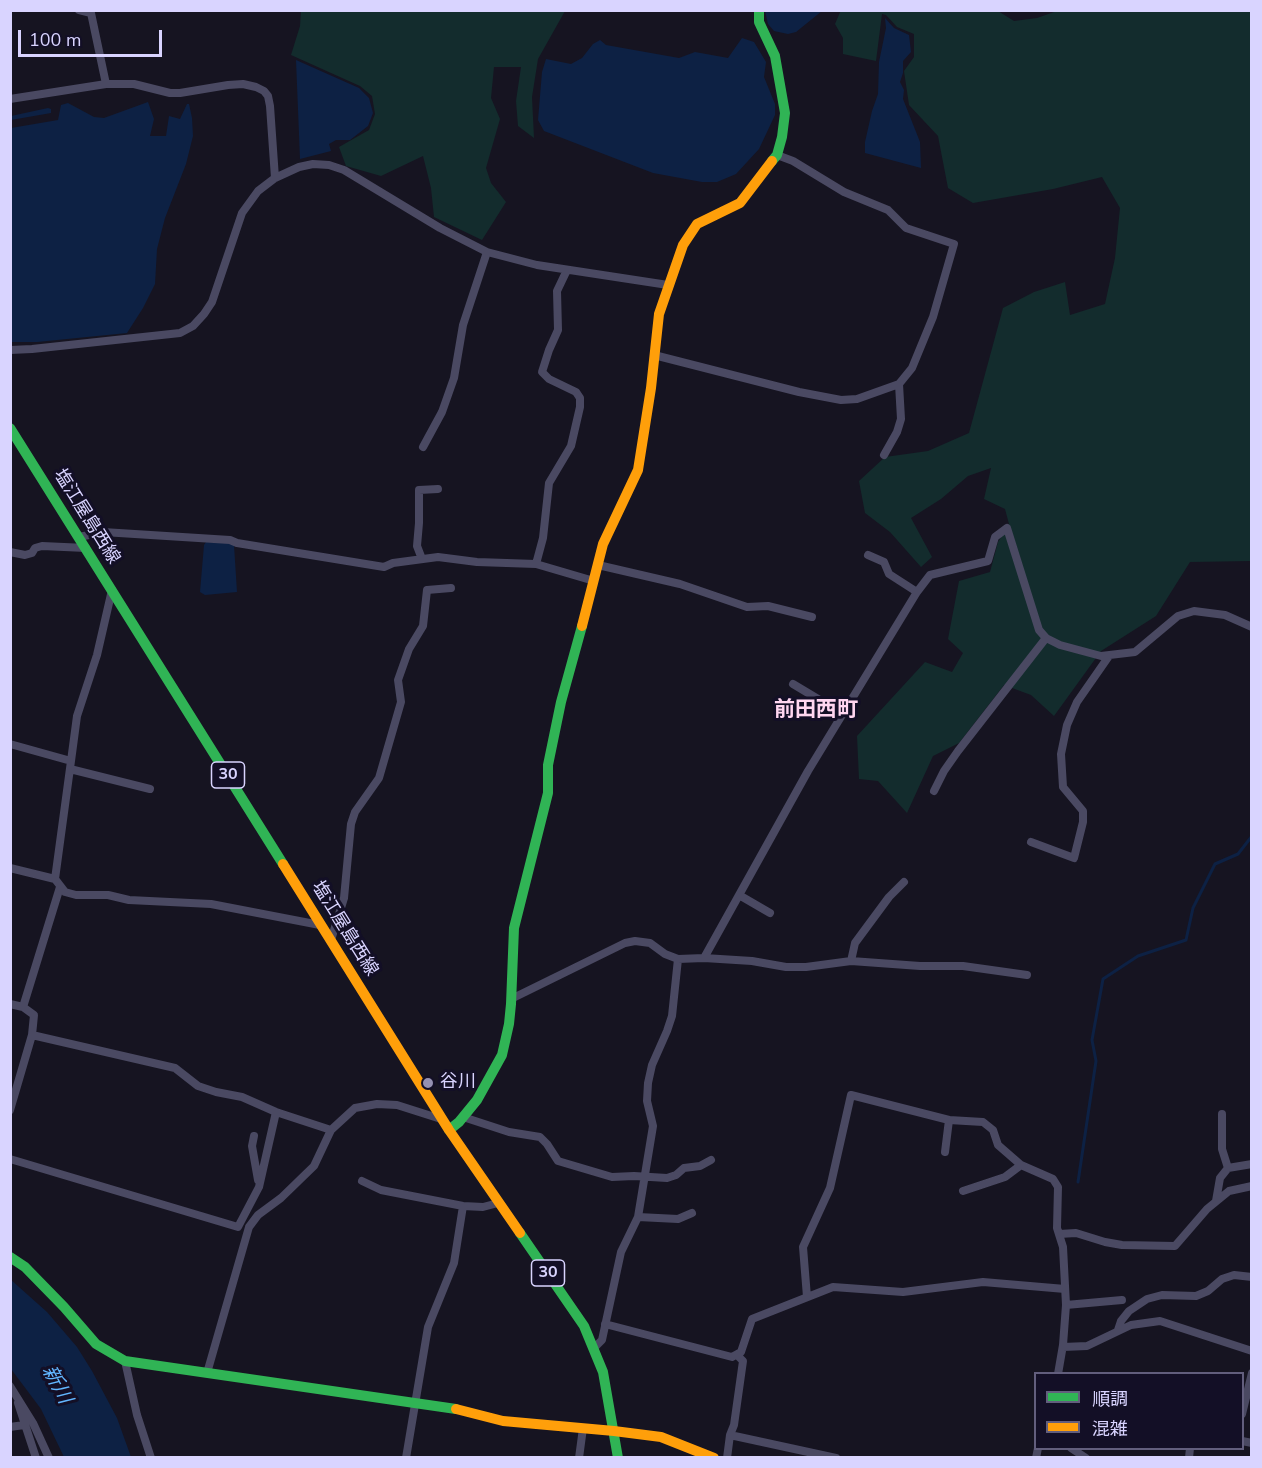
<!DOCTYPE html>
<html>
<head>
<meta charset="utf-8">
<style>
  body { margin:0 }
  #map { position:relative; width:1262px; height:1468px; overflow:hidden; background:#161421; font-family:"Nunito Sans","Noto Sans JP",sans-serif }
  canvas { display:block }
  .frame { position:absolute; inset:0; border:12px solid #d9d4ff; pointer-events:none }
  .legend { position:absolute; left:1034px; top:1372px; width:210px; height:78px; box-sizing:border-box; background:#130f26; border:2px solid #625e7d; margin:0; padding:8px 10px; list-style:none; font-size:18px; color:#d9d4ff }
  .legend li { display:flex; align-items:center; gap:12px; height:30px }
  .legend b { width:30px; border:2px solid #625e7d }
  .scale { position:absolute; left:18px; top:30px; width:144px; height:27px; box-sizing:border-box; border:3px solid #d9d4ff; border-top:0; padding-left:8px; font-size:18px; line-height:21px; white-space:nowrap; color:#d9d4ff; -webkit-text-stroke:4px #130f26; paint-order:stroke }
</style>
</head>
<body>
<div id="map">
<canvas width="1262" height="1468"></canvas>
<div class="frame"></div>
<ul class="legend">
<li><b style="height:8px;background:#30b455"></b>順調</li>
<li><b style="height:8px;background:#ff9f0a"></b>混雑</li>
</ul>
<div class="scale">100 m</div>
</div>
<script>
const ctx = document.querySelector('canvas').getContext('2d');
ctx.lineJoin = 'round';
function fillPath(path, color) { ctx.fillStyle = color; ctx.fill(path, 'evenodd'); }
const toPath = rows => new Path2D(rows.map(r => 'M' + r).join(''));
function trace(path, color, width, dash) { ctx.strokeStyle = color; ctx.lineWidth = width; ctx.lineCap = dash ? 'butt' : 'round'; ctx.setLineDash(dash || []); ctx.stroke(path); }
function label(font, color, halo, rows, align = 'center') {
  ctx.font = font + ' "Nunito Sans","Noto Sans JP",sans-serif'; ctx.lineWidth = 6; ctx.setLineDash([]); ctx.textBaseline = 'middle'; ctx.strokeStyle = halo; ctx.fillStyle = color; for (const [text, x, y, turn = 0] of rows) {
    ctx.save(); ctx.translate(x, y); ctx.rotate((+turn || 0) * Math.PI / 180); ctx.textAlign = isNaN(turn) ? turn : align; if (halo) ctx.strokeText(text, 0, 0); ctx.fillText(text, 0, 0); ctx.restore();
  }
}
fillPath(toPath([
  [841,10,998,11,1014,21,1037,18,1060,10,1251,11,1251,561,1190,562,1156,616,1101,651,1054,716,1031,695,1004,685,959,743,933,756,907,813,878,781,859,779,857,736,925,662,952,672,963,653,948,639,959,581,990,572,998,542,1009,524,1005,509,984,499,991,468,968,476,941,499,911,518,932,557,921,567,890,532,865,513,859,481,885,457,928,451,969,433,1003,308,1034,292,1065,282,1070,315,1105,304,1115,258,1120,208,1102,177,1053,189,973,203,948,188,938,136,909,105,904,71,914,57,914,34,897,27,886,15,882,14,876,61,843,54,843,38,835,24],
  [301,11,565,11,538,59,532,97,534,138,518,126,516,101,521,67,494,67,491,98,500,119,486,168,491,183,506,202,482,240,434,217,431,188,423,156,381,176,346,166,339,147,369,130,375,114,372,96,360,86,291,55,300,26]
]), '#132c2d');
fillPath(toPath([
  [765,11,765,10,822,11,796,32,788,34,774,31,768,24],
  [885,18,894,28,909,35,911,52,903,61,903,73,900,82,904,90,903,99,920,142,921,168,865,153,865,142,872,111,878,94,879,62,886,28],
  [742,38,754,42,766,62,764,77,775,104,775,115,759,149,736,174,717,182,702,182,653,173,544,131,538,120,542,72,546,59,571,64,582,58,593,44,600,40,606,45,679,58,695,52,728,58],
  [296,60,359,88,369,98,373,113,368,126,350,140,336,140,329,144,331,151,300,159],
  [148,102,154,119,150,136,166,136,169,116,180,119,187,104,189,104,192,118,193,136,186,164,165,218,157,249,155,284,143,308,127,333,37,342,11,342,11,128,58,120,61,105,68,103,94,117,104,118],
  [48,108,51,109,51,113,11,120,11,116],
  [206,542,230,543,234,545,237,592,205,595,200,592,204,545],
  [10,1279,47,1312,77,1347,92,1371,117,1418,131,1457,64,1457,41,1409,11,1369]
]), '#0d2144');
trace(toPath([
  [1078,1182,1096,1061,1092,1040,1103,979,1138,956,1186,940,1193,908,1215,864,1238,854,1252,836]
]), '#0d2144', 3);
trace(toPath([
  [79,10,91,13,106,84],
  [10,99,106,84,134,84,170,93,180,93,228,85,243,84,256,87,264,91,268,96,270,106,275,178],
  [777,155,793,161,844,192,888,210,906,228,954,244,933,317,912,368,899,384,901,419,897,432,884,455],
  [10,350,32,349,180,333,193,326,204,314,212,302,242,213,258,191,275,178,299,167,313,164,329,165,344,170,440,228,487,252,537,265,668,285],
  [654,355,799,392,841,400,857,399,899,384],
  [423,447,442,412,454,378,463,325,487,252],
  [79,537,103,532,230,540,237,543,384,567,393,563,438,557,477,562,536,564,594,581],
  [10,552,25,555,32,553,35,548,42,546,86,548],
  [868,555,884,562,889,574,917,592],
  [422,559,417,546,419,523,419,490,438,489],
  [536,564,543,538,549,483,571,446,580,407,580,398,576,392,549,379,542,372,549,350,558,330,557,291,567,270],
  [598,565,680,584,747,607,768,606,812,617],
  [793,684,843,714],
  [10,744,71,761,77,716,97,655,112,590],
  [71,761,55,879,65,892,76,895,108,895,129,900,211,904,320,925],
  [70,769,150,789],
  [934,791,944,771,958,751,1046,638],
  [1031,842,1074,858,1083,822,1083,811,1063,787,1061,754,1067,725,1077,702,1109,656],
  [10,868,55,879],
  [739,895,770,913],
  [331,940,344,898,351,824,355,812,379,778,401,702,398,680,409,649,423,626,427,590,451,588],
  [704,958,752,961,786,967,806,967,851,961,855,943,889,897,904,882],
  [851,961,920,966,963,966,1027,975],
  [511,999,625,943,635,941,650,943,665,954,678,959,704,958,808,771,917,592,930,575,988,561,995,537,1007,528,1039,630,1046,638,1060,645,1101,656,1135,652,1178,616,1194,611,1225,615,1252,627],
  [10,1004,23,1007,60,887],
  [32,1035,175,1068,198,1086,216,1092,242,1097,276,1112,331,1130,355,1108,377,1104,397,1105,441,1119],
  [10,1110,32,1035,34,1015,23,1007],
  [1222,1114,1222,1149,1228,1168],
  [463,1117,509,1132,540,1137,547,1144,558,1161,612,1177,634,1176,667,1178,676,1175,684,1168,700,1166,711,1160],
  [949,1120,983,1122,993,1130,998,1145,1021,1165,1053,1179,1058,1187,1057,1228,1063,1247,1066,1305,1063,1345,1058,1374],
  [254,1136,252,1146,258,1180],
  [10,1159,238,1227,259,1187,276,1112],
  [362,1181,381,1190,463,1206,483,1207,498,1203],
  [963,1191,1005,1177,1021,1165],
  [1216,1201,1220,1178,1228,1168,1252,1164],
  [638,1217,678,1219,692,1213],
  [1059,1234,1076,1233,1105,1242,1122,1245,1175,1246,1207,1209,1229,1191,1252,1186],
  [807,1297,803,1247,830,1188,851,1095,949,1120,945,1152],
  [1066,1305,1122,1300],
  [605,1324,732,1357,741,1352,752,1319,833,1287,903,1292,983,1282,1065,1289],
  [1118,1330,1121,1321,1129,1311,1147,1299,1162,1295,1196,1296,1208,1291,1222,1279,1234,1275,1252,1277],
  [1063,1347,1087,1346,1131,1325,1160,1321,1252,1351],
  [594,1348,602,1340,621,1252,638,1217,653,1126,647,1101,648,1083,652,1065,667,1031,672,1016,678,959],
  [125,1361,137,1415,151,1458],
  [207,1373,249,1227,258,1215,281,1198,314,1166,331,1130],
  [10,1386,33,1423,49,1458],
  [18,1403,36,1458],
  [1242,1414,1252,1373],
  [10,1427,24,1425],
  [730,1435,734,1425,743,1361,737,1355],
  [1242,1441,1252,1443],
  [1071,1448,1086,1458],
  [406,1458,428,1327,454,1263,463,1206],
  [579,1458,583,1428],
  [727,1458,730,1435,836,1458],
  [1036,1458,1038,1448],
  [1189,1458,1190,1448]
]), '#4a4962', 8);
trace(toPath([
  [759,10,759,22,775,56,785,113,782,137,777,155,772,161],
  [10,428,283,864],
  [449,1130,459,1122,477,1100,502,1055,509,1024,511,1004,514,928,548,793,548,765,561,702,582,626],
  [520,1233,584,1326,603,1372,618,1458],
  [10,1257,25,1267,64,1307,96,1344,125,1361,456,1409]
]), '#30b455', 10);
trace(toPath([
  [582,626,603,544,638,470,651,388,659,314,683,245,697,224,740,203,772,161],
  [283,864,449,1130,520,1233],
  [456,1409,503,1421,614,1431],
  [614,1431,661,1437,714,1458]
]), '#ff9f0a', 10);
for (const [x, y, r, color] of [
  [428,1083,6,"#9591b1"]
]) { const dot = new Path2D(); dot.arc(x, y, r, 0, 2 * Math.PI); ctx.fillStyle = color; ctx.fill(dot); trace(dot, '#130f26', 2); }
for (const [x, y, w] of [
  [228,775,33],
  [548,1273,33]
]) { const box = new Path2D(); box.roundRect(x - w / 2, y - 13, w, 26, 4.5); ctx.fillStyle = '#130f26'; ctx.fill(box); trace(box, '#d9d4ff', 1.5); }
label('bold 16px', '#d9d4ff', null, [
  ["30",228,775],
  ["30",548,1273]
]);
label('18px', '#d9d4ff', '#130f26', [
  ["塩江屋島西線",86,517,58],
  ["塩江屋島西線",344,929,58]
]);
label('18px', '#d9d4ff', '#130f26', [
  ["谷川",440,1083]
], 'left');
label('italic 20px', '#62b6ff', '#130f26', [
  ["新川",56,1385,62]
]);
label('bold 21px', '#ffd6f0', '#130f26', [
  ["前田西町",816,711]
]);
</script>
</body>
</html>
